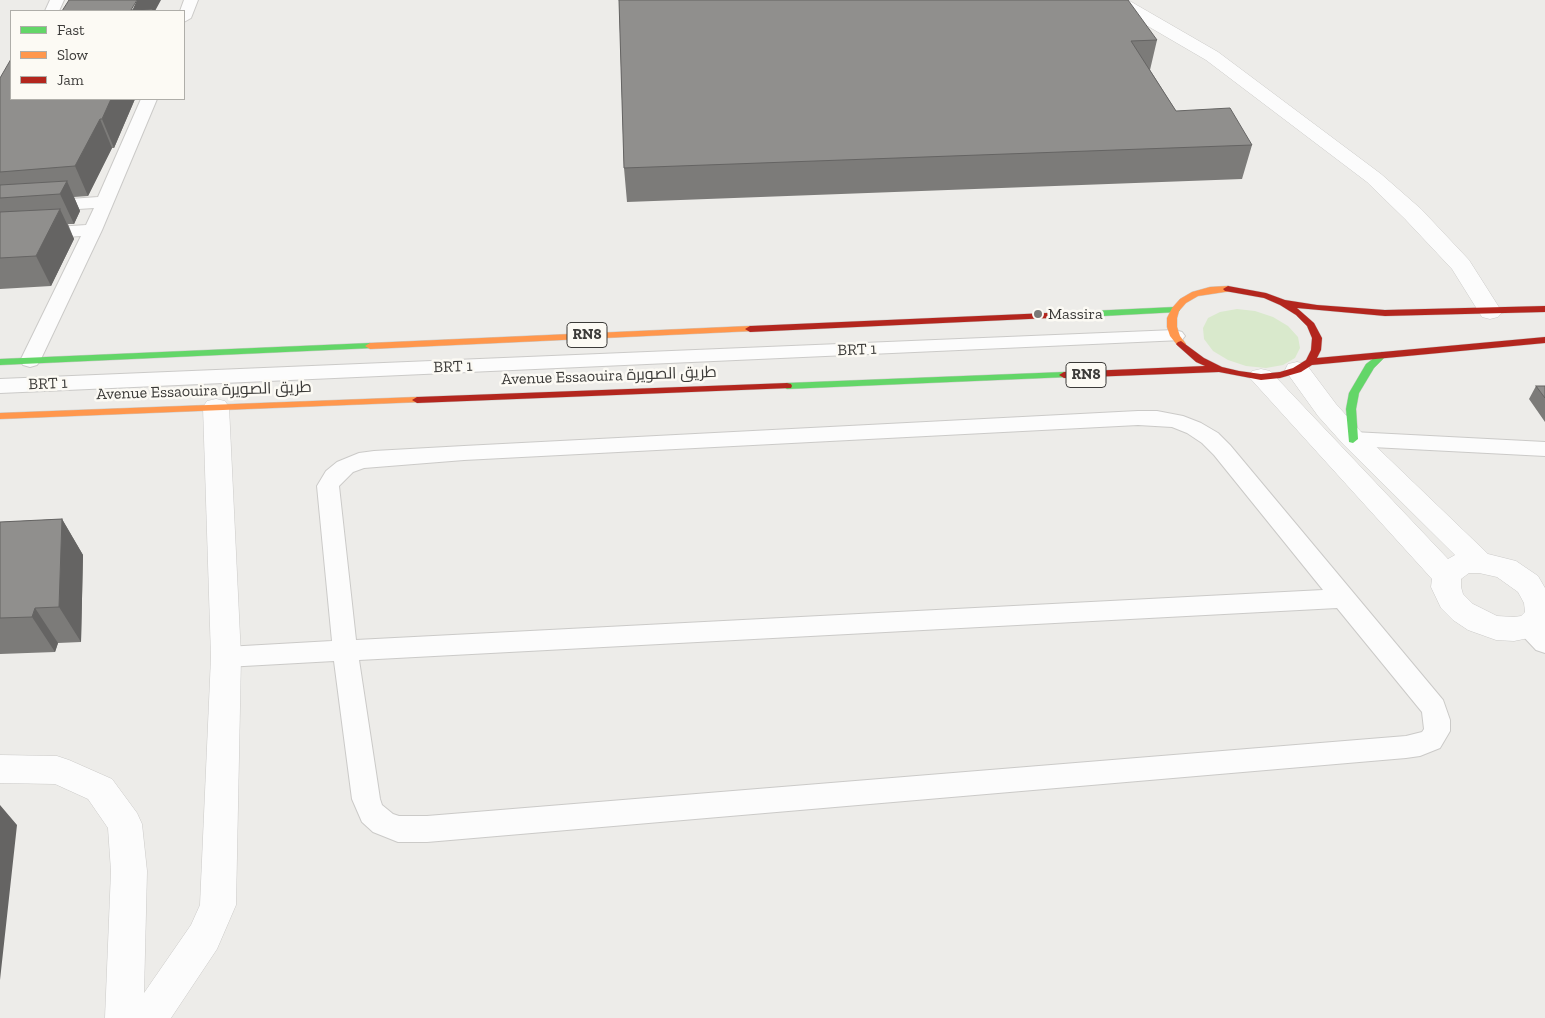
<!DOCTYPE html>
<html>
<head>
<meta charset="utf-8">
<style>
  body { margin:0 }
  #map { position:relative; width:1545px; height:1018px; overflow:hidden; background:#edece9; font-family:"Zilla Slab",serif }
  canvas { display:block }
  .legend { position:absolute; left:10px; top:10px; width:175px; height:90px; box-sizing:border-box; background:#fcfaf4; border:1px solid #afaea9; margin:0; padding:6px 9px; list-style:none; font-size:15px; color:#3c3b39 }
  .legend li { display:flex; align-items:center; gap:10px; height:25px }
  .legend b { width:25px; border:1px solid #afaea9 }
</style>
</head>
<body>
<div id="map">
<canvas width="1545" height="1018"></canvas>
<ul class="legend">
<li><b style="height:6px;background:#63d668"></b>Fast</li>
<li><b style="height:6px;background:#ff974d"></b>Slow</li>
<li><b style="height:6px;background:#b3261e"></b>Jam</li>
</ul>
</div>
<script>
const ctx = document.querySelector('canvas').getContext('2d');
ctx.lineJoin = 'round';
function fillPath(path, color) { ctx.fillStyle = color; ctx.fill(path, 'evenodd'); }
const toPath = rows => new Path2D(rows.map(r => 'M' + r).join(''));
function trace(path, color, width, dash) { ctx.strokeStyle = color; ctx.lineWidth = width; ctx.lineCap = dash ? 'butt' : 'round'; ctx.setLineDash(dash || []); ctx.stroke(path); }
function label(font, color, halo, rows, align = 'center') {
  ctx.font = font + ' "Zilla Slab",Cairo,serif'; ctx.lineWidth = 5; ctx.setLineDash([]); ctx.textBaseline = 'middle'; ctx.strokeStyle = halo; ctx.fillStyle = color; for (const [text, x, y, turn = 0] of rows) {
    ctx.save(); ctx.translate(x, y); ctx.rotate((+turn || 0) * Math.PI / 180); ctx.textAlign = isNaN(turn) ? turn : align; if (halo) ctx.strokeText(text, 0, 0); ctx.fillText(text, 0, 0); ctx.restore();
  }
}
fillPath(toPath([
  [1237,309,1255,311,1273,317,1288,326,1298,337,1300,348,1295,358,1283,365,1266,368,1246,366,1228,360,1213,351,1204,339,1203,328,1208,318,1220,312]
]), '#d9e9cc');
const lane = toPath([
  [50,0,64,0,59,11,45,11,50,0],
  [184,0,198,0,191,18,184,22,184,11,180,11,184,0],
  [141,99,157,99,102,230,40,361,37,365,30,367,23,365,20,361,81,236,0,241,0,231,86,225,94,208,0,214,0,204,98,197,141,99],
  [1175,330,1182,332,1185,336,1182,340,0,393,0,379,1175,330],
  [1138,411,1157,411,1183,416,1201,423,1218,433,1230,445,1443,700,1450,720,1450,731,1440,748,1420,756,1406,758,427,842,398,842,373,832,362,822,352,799,334,661,226,667,217,664,213,657,217,650,226,647,332,641,317,486,326,471,337,462,359,453,374,451,464,446,1138,411],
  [1138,425,1172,427,1187,433,1202,443,1214,455,1323,590,356,640,339,486,353,472,364,468,464,460,1138,425],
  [1337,608,1422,712,1424,729,1422,732,1406,736,427,816,399,816,393,814,382,805,380,799,359,660,1337,608],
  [1353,432,1545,442,1545,456,1353,446,1345,444,1342,439,1345,434,1353,432],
  [1529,616,1538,619,1545,627,1545,653,1536,650,1520,633,1517,626,1520,619,1529,616]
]);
const street = toPath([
  [1108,0,1128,0,1218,52,1381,174,1421,209,1469,260,1502,312,1498,317,1490,319,1482,317,1452,269,1405,219,1367,182,1206,60,1110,4,1108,0],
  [1297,362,1306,364,1336,404,1362,433,1488,554,1516,561,1538,576,1545,588,1545,630,1540,634,1529,638,1514,641,1496,640,1468,630,1453,620,1441,608,1431,587,1432,579,1249,377,1252,371,1261,369,1270,371,1448,559,1455,555,1344,445,1318,416,1285,370,1288,364,1297,362],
  [1469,573,1479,573,1497,577,1518,592,1524,603,1525,612,1521,616,1514,617,1497,616,1473,604,1463,594,1461,587,1461,579,1469,573],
  [216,399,225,401,229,407,241,657,236,905,217,949,171,1018,105,1018,111,871,108,828,88,799,55,784,0,783,0,755,57,756,69,760,112,779,137,813,142,824,147,871,144,993,191,925,200,905,211,657,203,407,207,401,216,399]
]);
const fast = toPath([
  [1175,307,1180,310,1178,312,1047,319,1042,316,1047,313,1175,307],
  [370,343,375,346,373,348,0,365,0,359,370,343],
  [1382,352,1387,355,1374,368,1359,393,1356,409,1358,439,1353,443,1349,442,1346,409,1349,393,1366,364,1382,352],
  [1064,372,1069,375,1068,377,787,389,782,386,787,383,1064,372]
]);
const slow = toPath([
  [1228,286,1233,289,1231,291,1198,296,1186,303,1179,311,1177,318,1177,327,1180,336,1186,344,1184,346,1178,346,1170,336,1167,327,1167,318,1172,308,1180,299,1192,292,1210,287,1228,286],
  [750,326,753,327,755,329,753,331,370,349,365,346,370,343,750,326],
  [417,397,421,398,422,400,421,402,0,419,0,413,417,397]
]);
const jam = toPath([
  [1228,286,1266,293,1285,300,1317,305,1385,310,1545,306,1545,312,1385,316,1297,308,1314,323,1322,338,1321,350,1317,358,1545,337,1545,343,1312,365,1301,372,1280,378,1261,380,1219,372,1064,378,1059,375,1064,372,1205,366,1196,362,1178,346,1176,344,1178,342,1181,341,1204,358,1222,367,1239,371,1261,374,1280,372,1293,368,1306,360,1311,350,1312,338,1307,326,1296,315,1280,305,1264,298,1225,291,1223,289,1228,286],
  [1047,313,1052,316,1050,318,750,332,745,329,750,326,1047,313],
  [787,383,791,384,792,386,791,388,417,403,412,400,417,397,787,383]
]);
trace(lane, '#cbcac8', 2);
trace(street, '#cbcac8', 1);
trace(fast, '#cbcac8', 1);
trace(slow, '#cbcac8', 1);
trace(jam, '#cbcac8', 1);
fillPath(lane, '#fcfcfc');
fillPath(street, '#fcfcfc');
fillPath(fast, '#63d668');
fillPath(slow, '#ff974d');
fillPath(jam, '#b3261e');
fillPath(toPath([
  [619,0,1157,40,1150,70,1176,111,1252,145,1242,179,627,202,624,168],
  [0,78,135,99,114,148,112,148,88,196,74,197,80,211,74,224,68,224,74,239,51,286,0,289],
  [1536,386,1545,386,1545,422,1529,399],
  [62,519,83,555,81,642,58,643,55,652,0,654,0,522]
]), '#7c7b79');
fillPath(toPath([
  [137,0,161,0,155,11,132,11],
  [111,99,135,99,114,148,102,119],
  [100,119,112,148,88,196,75,166],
  [67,181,80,211,74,224,60,194],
  [60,209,74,239,51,286,36,256],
  [62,519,83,555,81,642,59,607],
  [35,608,58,643,55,652,32,617],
  [0,805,17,825,0,980]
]), '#656463');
const building = toPath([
  [69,0,137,0,131,10,153,9,152,11,62,11,69,0],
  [619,0,1128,0,1157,40,1131,41,1176,111,1230,108,1252,145,624,168,619,0],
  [11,59,11,99,111,99,102,119,100,119,75,166,0,172,0,78,11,59],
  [67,181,60,194,0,198,0,185,67,181],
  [60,209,36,256,0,258,0,212,60,209],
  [1536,386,1545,386,1545,398,1536,386],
  [62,519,59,607,35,608,32,617,0,618,0,522,62,519]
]);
fillPath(building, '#908f8d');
trace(building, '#656463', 1);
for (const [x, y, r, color] of [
  [1038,314,5,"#7a7977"]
]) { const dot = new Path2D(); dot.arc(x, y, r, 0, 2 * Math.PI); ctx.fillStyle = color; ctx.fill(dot); trace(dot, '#fcfaf4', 2); }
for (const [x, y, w] of [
  [587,335,40],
  [1086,375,40]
]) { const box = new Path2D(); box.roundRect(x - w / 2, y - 12.5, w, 25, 4); ctx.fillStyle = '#fcfaf4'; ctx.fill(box); trace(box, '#3c3b39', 1); }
label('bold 15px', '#3c3b39', null, [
  ["RN8",587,335],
  ["RN8",1086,375]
]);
label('16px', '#3c3b39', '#fcfaf4', [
  ["Massira",1048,314]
], 'left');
label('16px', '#3c3b39', '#fcfaf4', [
  ["BRT 1",857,350,-2],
  ["BRT 1",453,367,-2],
  ["Avenue Essaouira طريق الصويرة",609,376,-2],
  ["BRT 1",48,384,-2],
  ["Avenue Essaouira طريق الصويرة",204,391,-2]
]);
</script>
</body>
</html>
